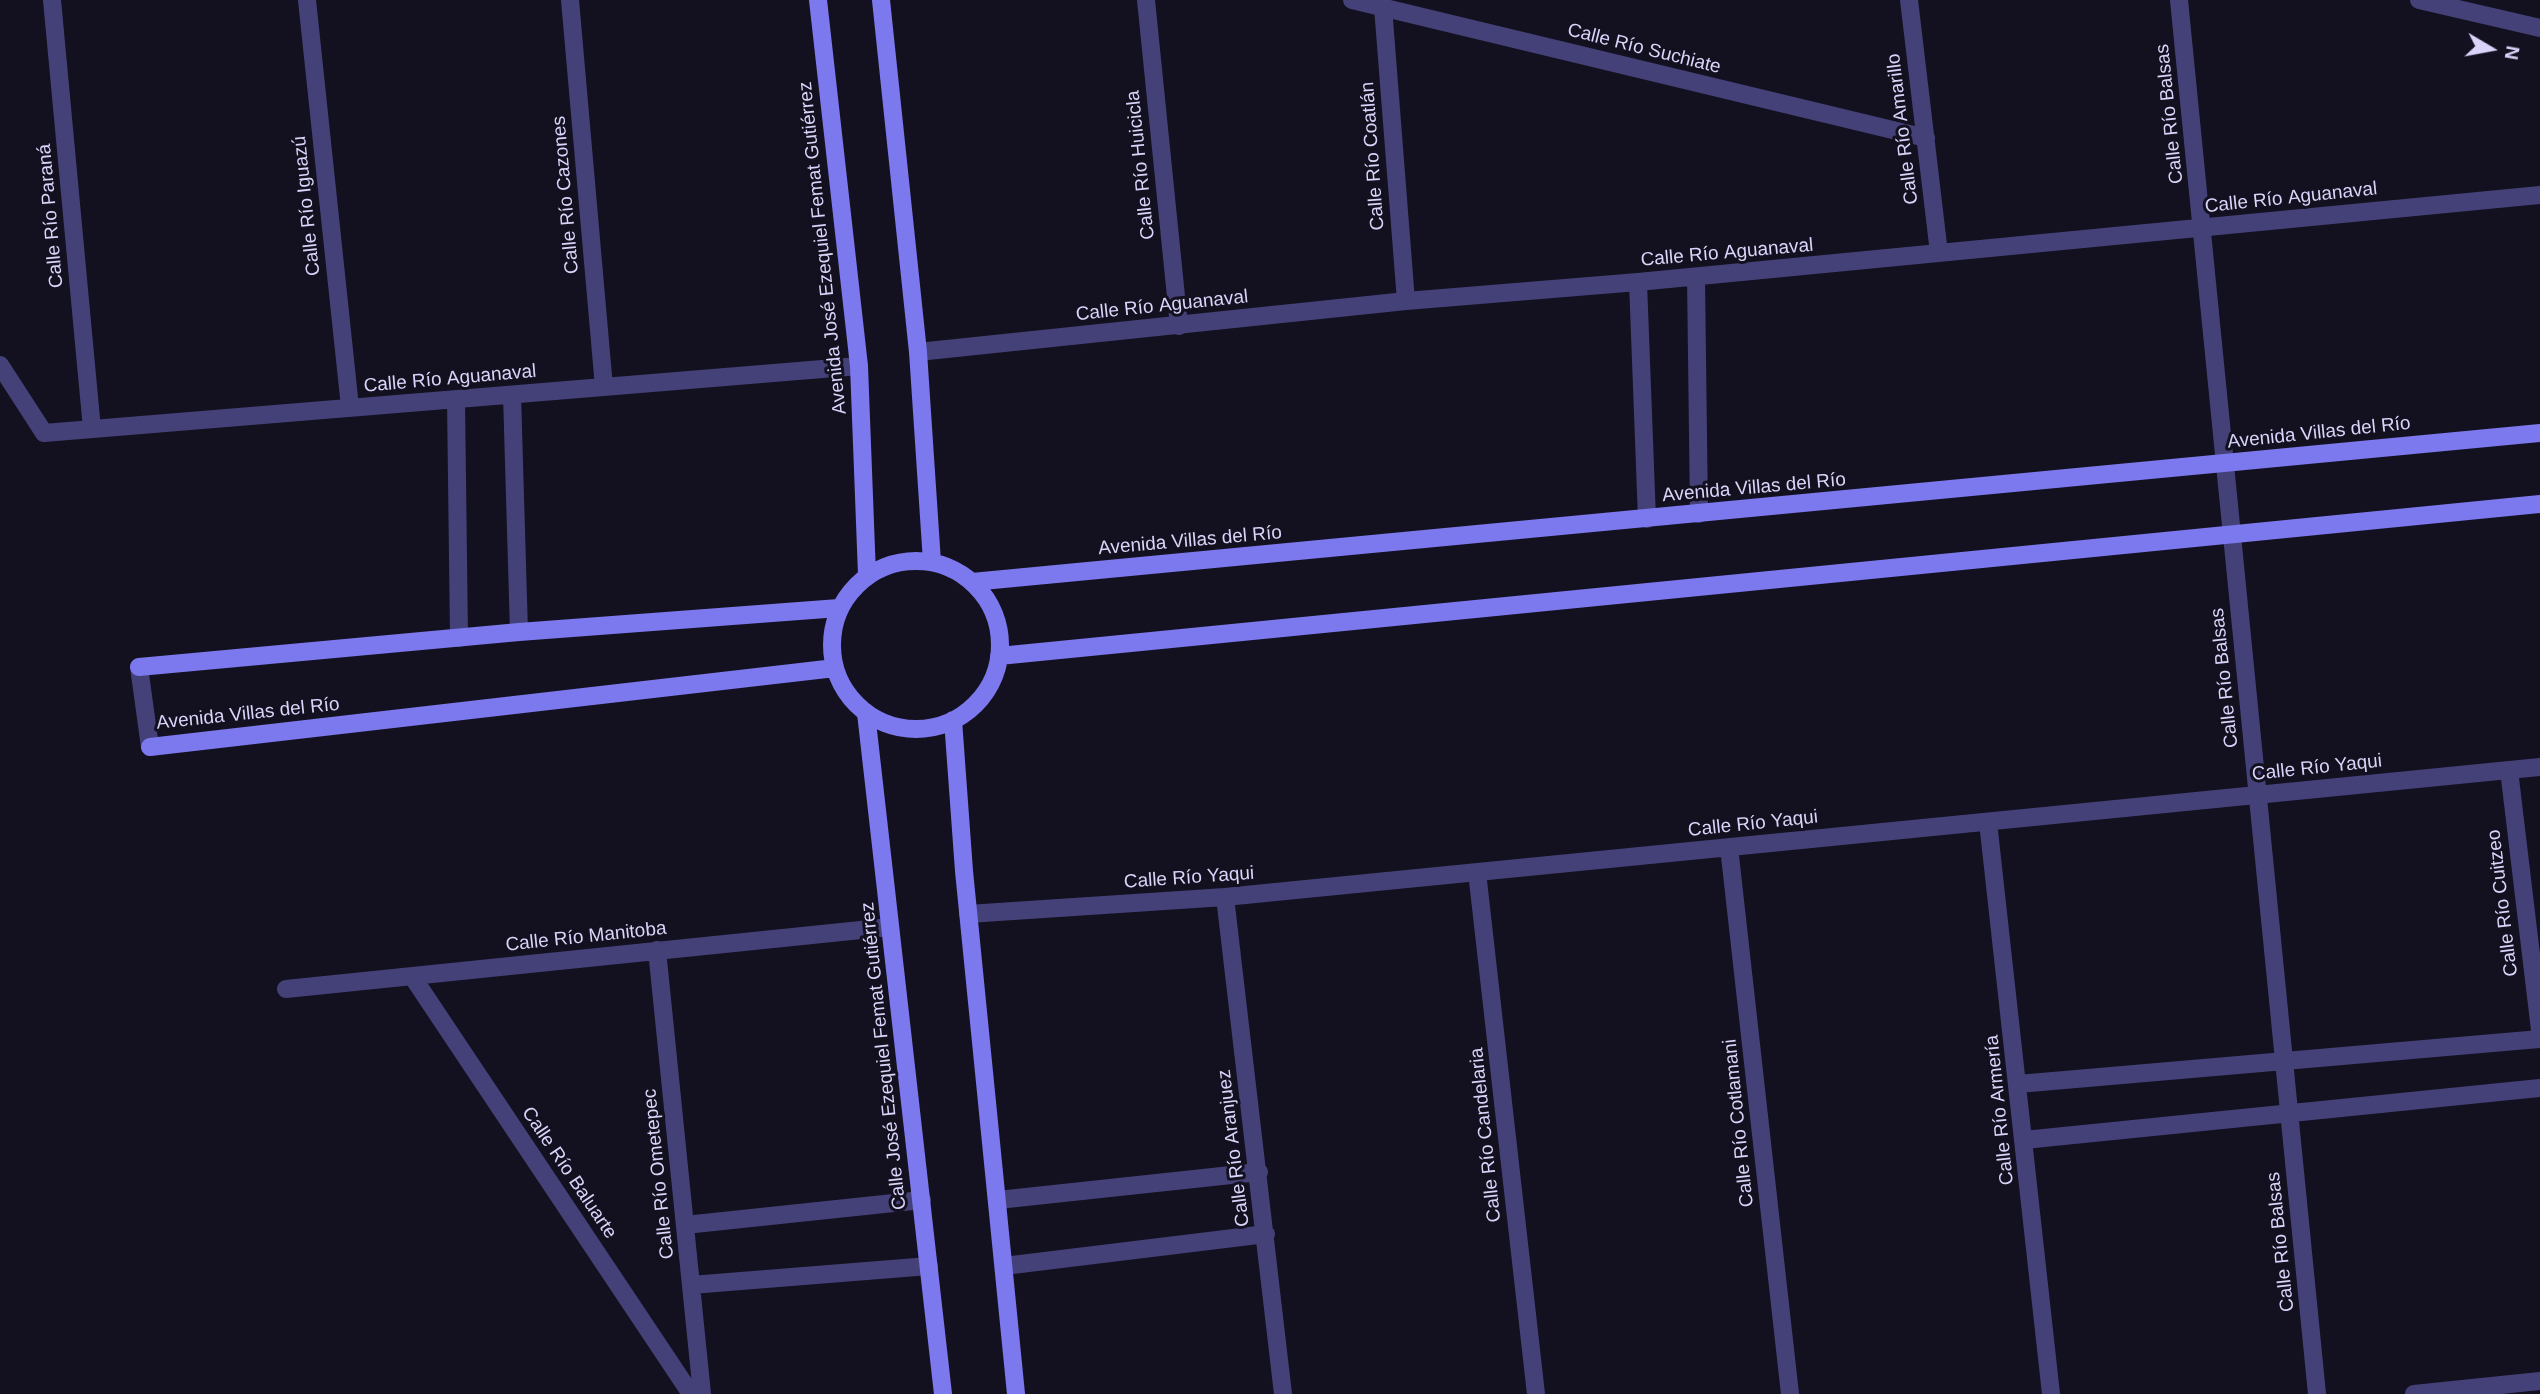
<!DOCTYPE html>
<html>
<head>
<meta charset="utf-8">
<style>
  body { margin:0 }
  #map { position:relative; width:2540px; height:1394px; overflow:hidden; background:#13101f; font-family:Helvetica,sans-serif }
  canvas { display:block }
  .north { position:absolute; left:2456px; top:14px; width:70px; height:70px; -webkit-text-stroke:5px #13101f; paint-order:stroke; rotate:100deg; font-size:19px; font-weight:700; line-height:28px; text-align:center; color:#d9d4f9 }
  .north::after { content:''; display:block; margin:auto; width:24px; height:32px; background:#d9d4f9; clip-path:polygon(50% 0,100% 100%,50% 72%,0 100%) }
</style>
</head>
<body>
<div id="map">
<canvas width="2540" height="1394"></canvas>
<div class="north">N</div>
</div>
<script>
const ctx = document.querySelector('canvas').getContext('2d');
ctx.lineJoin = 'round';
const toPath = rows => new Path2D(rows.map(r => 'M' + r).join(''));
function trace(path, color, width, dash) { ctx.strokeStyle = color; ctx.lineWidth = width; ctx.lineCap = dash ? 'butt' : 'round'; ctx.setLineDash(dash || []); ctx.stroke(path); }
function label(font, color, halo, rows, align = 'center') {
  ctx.font = font + ' Helvetica,sans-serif'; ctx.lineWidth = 6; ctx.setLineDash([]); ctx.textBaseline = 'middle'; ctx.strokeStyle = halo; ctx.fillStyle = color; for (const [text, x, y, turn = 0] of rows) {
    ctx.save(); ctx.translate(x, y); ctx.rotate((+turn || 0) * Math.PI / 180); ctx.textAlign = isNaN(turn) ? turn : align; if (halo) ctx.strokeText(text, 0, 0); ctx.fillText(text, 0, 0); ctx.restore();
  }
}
trace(toPath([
  [52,0,92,429],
  [307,0,350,407],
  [570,0,604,387],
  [1146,0,1179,326],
  [1352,0,1926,138],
  [1909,0,1939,253],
  [2179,0,2317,1394],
  [2419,0,2540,28],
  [1383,7,1406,301],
  [1696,277,1699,514],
  [1638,282,1647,519],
  [918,352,1406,301,1638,282,2540,195],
  [0,365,44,433,859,366],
  [512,395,519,632],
  [456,399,459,638],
  [139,667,150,747],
  [2509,770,2540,1030],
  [1988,822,2051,1394],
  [1729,847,1790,1394],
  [1477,872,1536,1394],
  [1225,897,1283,1394],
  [968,914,1225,897,2540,767],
  [657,950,702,1394],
  [412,976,691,1394],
  [286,989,890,927],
  [2018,1084,2540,1039],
  [2024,1140,2540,1088],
  [998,1200,1259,1172],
  [685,1225,922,1200],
  [1004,1266,1266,1234],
  [691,1285,929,1266],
  [2414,1394,2540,1381]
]), '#444178', 18);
trace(toPath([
  [818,0,859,366,867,575],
  [881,0,918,352,932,562],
  '832 645a84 84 0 1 1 168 0a84 84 0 1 1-168 0Z',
  [972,582,2540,433],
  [999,656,2540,504],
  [139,667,519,632,839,608],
  [866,713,943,1394],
  [953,720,964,871,1016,1394],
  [150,747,835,668]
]), '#7c78ed', 18);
label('19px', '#d9d4f9', '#13101f', [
  ["Calle Río Suchiate",1644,49,14],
  ["Calle Río Balsas",2170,114,-96],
  ["Calle Río Amarillo",1903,129,-97],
  ["Calle Río Coatlán",1373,156,-94],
  ["Calle Río Huicicla",1141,165,-96],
  ["Calle Río Cazones",566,195,-95],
  ["Calle Río Aguanaval",2291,198,-6],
  ["Calle Río Iguazú",307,206,-96],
  ["Calle Río Paraná",51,216,-95],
  ["Avenida José Ezequiel Femat Gutiérrez",823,248,-96],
  ["Calle Río Aguanaval",1727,253,-5],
  ["Calle Río Aguanaval",1162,306,-6],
  ["Calle Río Aguanaval",450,379,-5],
  ["Avenida Villas del Río",2319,433,-6],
  ["Avenida Villas del Río",1754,488,-5],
  ["Avenida Villas del Río",1190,541,-5],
  ["Calle Río Balsas",2225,678,-96],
  ["Avenida Villas del Río",248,714,-6],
  ["Calle Río Yaqui",2317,768,-6],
  ["Calle Río Yaqui",1753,824,-6],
  ["Calle Río Yaqui",1189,878,-4],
  ["Calle Río Cuitzeo",2503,903,-97],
  ["Calle Río Manitoba",586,937,-6],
  ["Calle José Ezequiel Femat Gutiérrez",884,1056,-96],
  ["Calle Río Armería",2000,1110,-96],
  ["Calle Río Cotlamani",1739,1123,-96],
  ["Calle Río Candelaria",1486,1135,-96],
  ["Calle Río Aranjuez",1234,1148,-97],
  ["Calle Río Baluarte",569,1173,56],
  ["Calle Río Ometepec",659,1174,-96],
  ["Calle Río Balsas",2281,1242,-96]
]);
</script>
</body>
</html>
